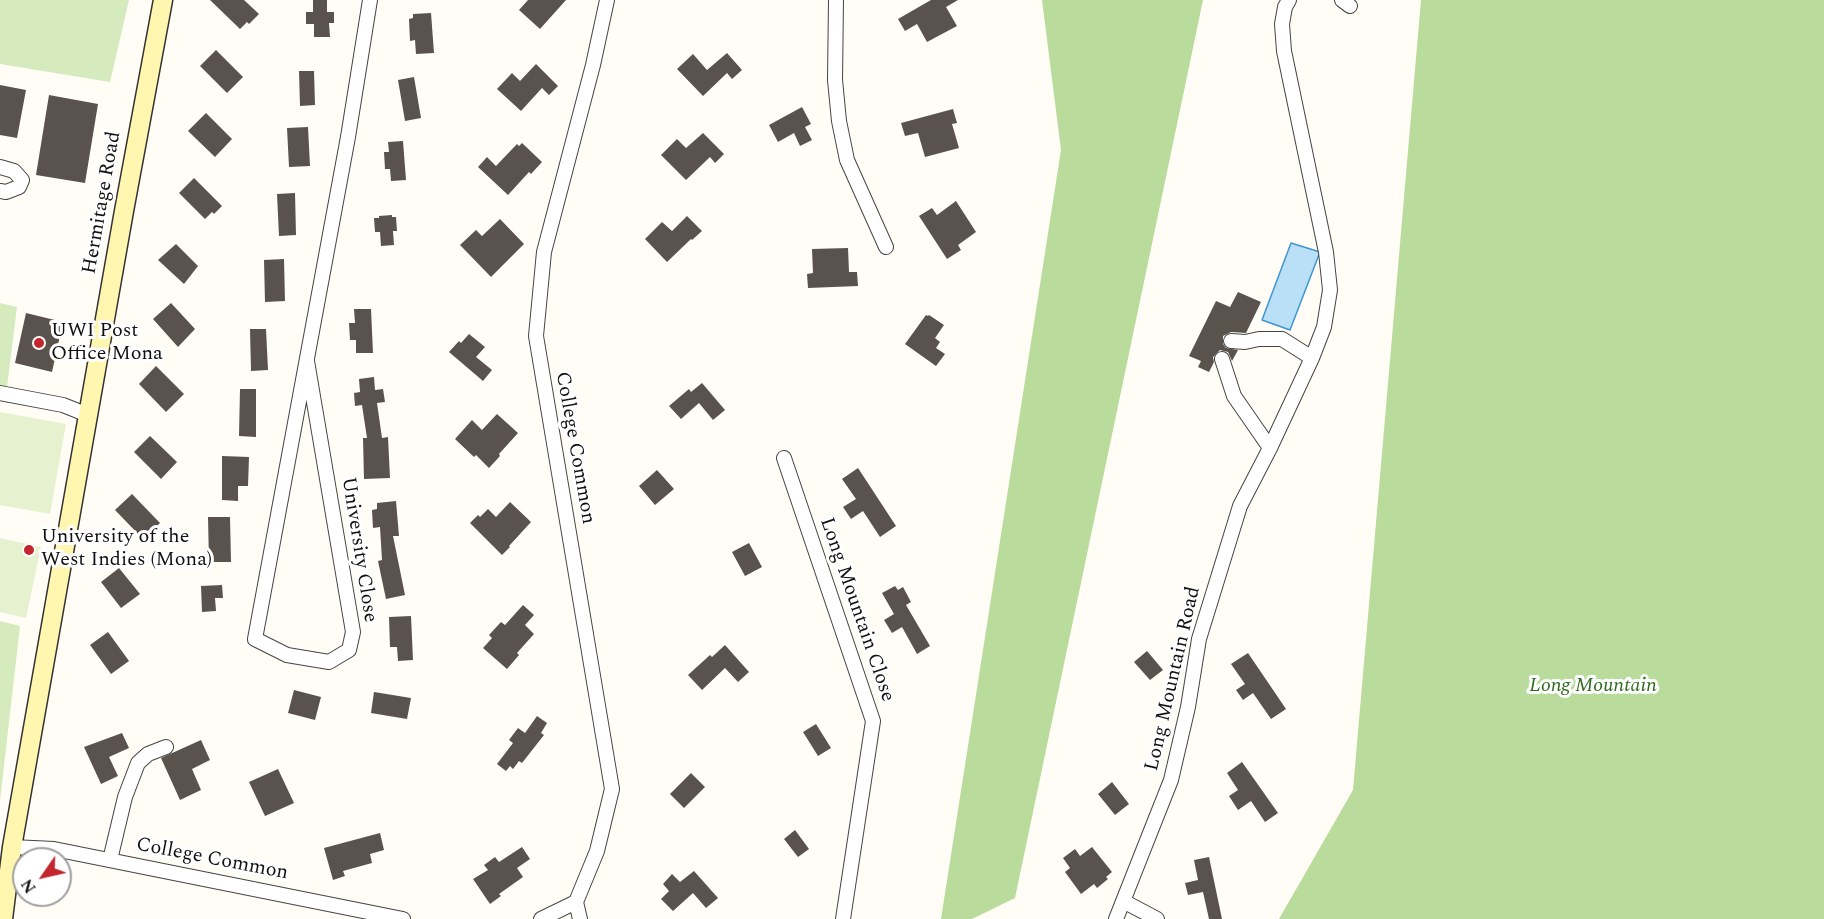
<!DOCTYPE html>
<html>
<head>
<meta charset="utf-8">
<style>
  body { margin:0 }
  #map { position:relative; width:1824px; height:919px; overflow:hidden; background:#fffdf5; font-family:Spectral,serif }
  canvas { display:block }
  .north { position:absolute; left:12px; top:847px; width:60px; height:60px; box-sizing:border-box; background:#fff; border:2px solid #a0a0a0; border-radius:50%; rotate:236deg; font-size:16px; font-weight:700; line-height:24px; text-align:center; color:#111 }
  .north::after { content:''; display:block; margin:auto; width:21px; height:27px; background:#c4262e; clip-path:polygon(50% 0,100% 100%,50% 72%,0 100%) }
</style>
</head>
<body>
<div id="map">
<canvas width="1824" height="919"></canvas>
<div class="north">N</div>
</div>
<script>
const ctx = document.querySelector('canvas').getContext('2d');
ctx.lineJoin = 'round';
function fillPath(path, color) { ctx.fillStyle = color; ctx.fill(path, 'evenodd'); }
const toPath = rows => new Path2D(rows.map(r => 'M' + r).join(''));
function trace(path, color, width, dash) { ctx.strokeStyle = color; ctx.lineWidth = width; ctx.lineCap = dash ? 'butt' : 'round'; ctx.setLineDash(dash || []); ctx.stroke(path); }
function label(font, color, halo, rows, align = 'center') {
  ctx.font = font + ' Spectral,serif'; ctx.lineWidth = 6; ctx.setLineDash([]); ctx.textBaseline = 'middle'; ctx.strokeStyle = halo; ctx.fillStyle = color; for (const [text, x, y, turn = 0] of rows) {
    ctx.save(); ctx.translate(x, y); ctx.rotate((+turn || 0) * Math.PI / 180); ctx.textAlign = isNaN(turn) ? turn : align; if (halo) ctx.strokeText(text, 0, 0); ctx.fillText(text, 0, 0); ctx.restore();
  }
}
fillPath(toPath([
  [0,0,129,0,110,82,0,64],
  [0,303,17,307,7,387,0,386],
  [0,621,20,626,0,801]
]), '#d5ebbd');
fillPath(toPath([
  [1042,0,1203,0,1015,898,972,919,941,919,1061,150],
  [1421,0,1824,0,1824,919,1279,919,1353,790]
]), '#b9dc9c');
fillPath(toPath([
  [0,412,66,424,50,514,0,505],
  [0,538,41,547,26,618,0,612]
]), '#e6f2cf');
const water = toPath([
  [1291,243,1320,252,1290,330,1262,320,1291,243]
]);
fillPath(water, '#b9e0f7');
trace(water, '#3f96cf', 1.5);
fillPath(toPath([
  [210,0,244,0,259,14,249,24,247,22,240,29],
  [313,0,327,0,327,12,334,12,334,23,329,23,330,37,314,37,314,24,306,24,306,12,313,12],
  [528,0,566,0,540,29,519,10],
  [931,0,958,0,946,7,957,26,927,42,917,24,905,31,898,19],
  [431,13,434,53,416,54,415,40,410,41,409,19,413,18,413,14],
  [216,50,243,77,227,93,200,66],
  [727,53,742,70,732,79,727,73,703,96,677,69,693,54,707,70],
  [536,64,558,86,549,95,542,88,521,111,497,89,512,73,520,81],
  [299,71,314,71,315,105,300,106],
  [414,77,421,118,405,121,398,80],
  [0,85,26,90,17,138,0,135],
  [49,95,98,104,85,183,36,175],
  [802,107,811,124,805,127,812,140,800,146,794,133,778,142,769,125],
  [953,109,957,123,952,124,959,148,925,157,918,133,905,136,901,123],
  [206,113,232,139,215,157,188,131],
  [308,127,310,166,289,167,287,128],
  [703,133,724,154,715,163,710,157,686,180,661,155,677,139,686,148],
  [403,141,406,180,391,181,390,169,385,169,384,152,389,152,388,142],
  [522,143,542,162,531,174,529,172,508,195,478,167,487,157,496,166,517,144,519,146],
  [194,178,222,206,214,214,212,212,205,219,179,193],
  [295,193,296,235,279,236,277,194],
  [956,201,976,232,958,245,961,250,947,259,919,216,932,208,937,215],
  [392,215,392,217,396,217,397,231,393,231,394,245,381,246,380,232,375,232,374,218,379,218,379,216],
  [687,216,702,231,692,240,691,239,667,262,645,239,662,222,672,231],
  [500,219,524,244,491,277,460,245,476,230,482,236],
  [176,244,198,266,184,284,158,260],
  [848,248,849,272,857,272,858,286,808,288,807,274,813,273,812,249],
  [284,259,285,301,265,302,264,260],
  [1238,292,1261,302,1246,333,1231,332,1223,336,1223,344,1226,348,1238,350,1232,361,1228,352,1220,350,1213,357,1214,362,1209,372,1198,367,1201,361,1189,356,1216,301,1230,307],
  [171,303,195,329,178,347,153,319],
  [354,309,371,309,373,353,356,353,356,340,350,340,349,323,355,323],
  [26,313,63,322,52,372,15,363],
  [926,315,928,316,929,315,944,325,935,338,940,342,936,348,945,354,936,366,905,344],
  [250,329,266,329,268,370,251,371],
  [469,334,485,347,476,357,492,370,483,381,449,352,459,341,461,343],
  [156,366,184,394,166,412,139,384],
  [374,377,375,390,383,389,385,402,377,403,382,438,388,437,390,478,364,479,363,438,367,438,362,405,355,406,354,393,360,392,359,379],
  [702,383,725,410,713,420,699,403,681,419,669,406,689,389,691,392],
  [240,389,256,389,256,437,239,436],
  [497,414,518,433,499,454,500,456,489,468,476,455,474,457,455,439,472,420,482,430],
  [150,436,177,462,161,479,134,452],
  [222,456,249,457,248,486,238,486,238,501,222,500],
  [858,468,896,526,880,537,863,511,851,519,843,507,856,499,842,479],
  [657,470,674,489,655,505,639,486],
  [132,494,160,523,143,539,115,510],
  [396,501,399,536,393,536,405,595,386,599,378,561,382,560,380,527,373,528,372,510,377,509,377,503],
  [510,502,531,522,509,546,510,547,502,555,470,523,478,515,480,517,488,509,496,517],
  [208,517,230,517,231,562,209,562],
  [749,543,762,567,745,576,732,552],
  [119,568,140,594,121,608,101,582],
  [222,585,223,598,215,598,216,611,202,612,201,586],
  [895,586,898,590,903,587,911,602,906,605,930,646,917,654,902,627,892,633,884,620,894,614,882,593],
  [523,605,534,615,525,625,534,634,517,653,519,655,507,669,483,648,492,638,489,635,501,622,505,625],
  [411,616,413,660,398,661,397,647,390,647,389,617],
  [108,632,129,661,111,674,90,645],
  [725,645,749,672,738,682,725,668,702,690,688,675,710,655,712,657],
  [1147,651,1163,670,1150,680,1134,662],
  [1248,653,1286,709,1271,719,1253,693,1243,700,1236,690,1245,684,1231,664],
  [294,690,321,697,315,720,288,713],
  [374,692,411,698,407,719,371,713],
  [537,716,547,723,541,733,544,735,522,763,519,761,513,769,510,766,506,771,497,764,513,743,509,740,518,728,525,733],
  [816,724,831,748,818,756,803,732],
  [122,733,129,748,109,757,118,776,101,784,84,747],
  [201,740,210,760,192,769,201,790,180,800,161,758],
  [1242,762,1278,813,1265,822,1251,801,1238,810,1229,796,1238,790,1227,773],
  [278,769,294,803,265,816,249,782],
  [691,773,705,787,684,808,670,794],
  [1112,782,1129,804,1115,815,1098,794],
  [795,830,809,849,798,857,784,839],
  [380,833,384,850,370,854,372,863,343,871,345,876,333,880,324,848],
  [522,847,530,859,517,868,523,877,499,894,501,896,490,904,473,879,488,870,484,865,495,857,499,862],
  [1092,847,1112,872,1106,877,1108,879,1097,888,1094,884,1081,894,1065,872,1070,868,1063,858,1075,849,1080,856],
  [1209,857,1222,919,1209,919,1203,892,1188,895,1185,883,1198,880,1194,860],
  [694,871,718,898,706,908,693,893,673,911,661,899,669,891,663,884,672,874,680,882]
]), '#5a524d');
const street = toPath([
  [836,0,835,80,839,121,847,160,886,247],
  [1289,0,1285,7,1282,24,1284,51,1326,252,1330,290,1324,327,1312,358],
  [1342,0,1350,6],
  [0,167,14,171,22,180,19,187,6,192,0,191],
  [1222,359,1234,396,1270,448],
  [307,361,353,632,349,650,329,662,287,655,255,639,348,137,370,0],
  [0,393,63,405,88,415],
  [784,458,873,721,843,919],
  [12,847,54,849,403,919],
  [110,860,125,797,138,763,148,754,166,747],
  [1123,901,1157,919],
  [541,919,576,902],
  [580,919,576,902,597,851,612,789,536,336,544,252,593,65,607,0],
  [1116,919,1171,780,1188,707,1199,639,1240,506,1270,448,1312,358,1282,339,1259,339,1245,342,1231,341]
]);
const secondary = toPath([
  [3,919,12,847,124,211,163,0]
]);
trace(street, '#444', 16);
trace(secondary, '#333', 21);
trace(street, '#fff', 14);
trace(secondary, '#fff6b0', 18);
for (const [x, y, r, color] of [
  [39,343,6,"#c4262e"],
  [29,550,6,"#c4262e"]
]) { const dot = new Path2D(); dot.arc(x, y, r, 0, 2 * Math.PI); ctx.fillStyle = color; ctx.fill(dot); trace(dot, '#fff', 2); }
label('20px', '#111', '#fff', [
  ["Hermitage Road",103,203,-80],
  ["College Common",574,448,80],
  ["University Close",358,550,81],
  ["Long Mountain Close",856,610,71],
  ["Long Mountain Road",1174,679,-77],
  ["College Common",212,860,11]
]);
label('20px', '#111', '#fff', [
  ["UWI Post",51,332],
  ["Office Mona",51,355],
  ["University of the",41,538],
  ["West Indies (Mona)",41,561]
], 'left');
label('italic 20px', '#2f6b1f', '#fff', [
  ["Long Mountain",1593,687]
]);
</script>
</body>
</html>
